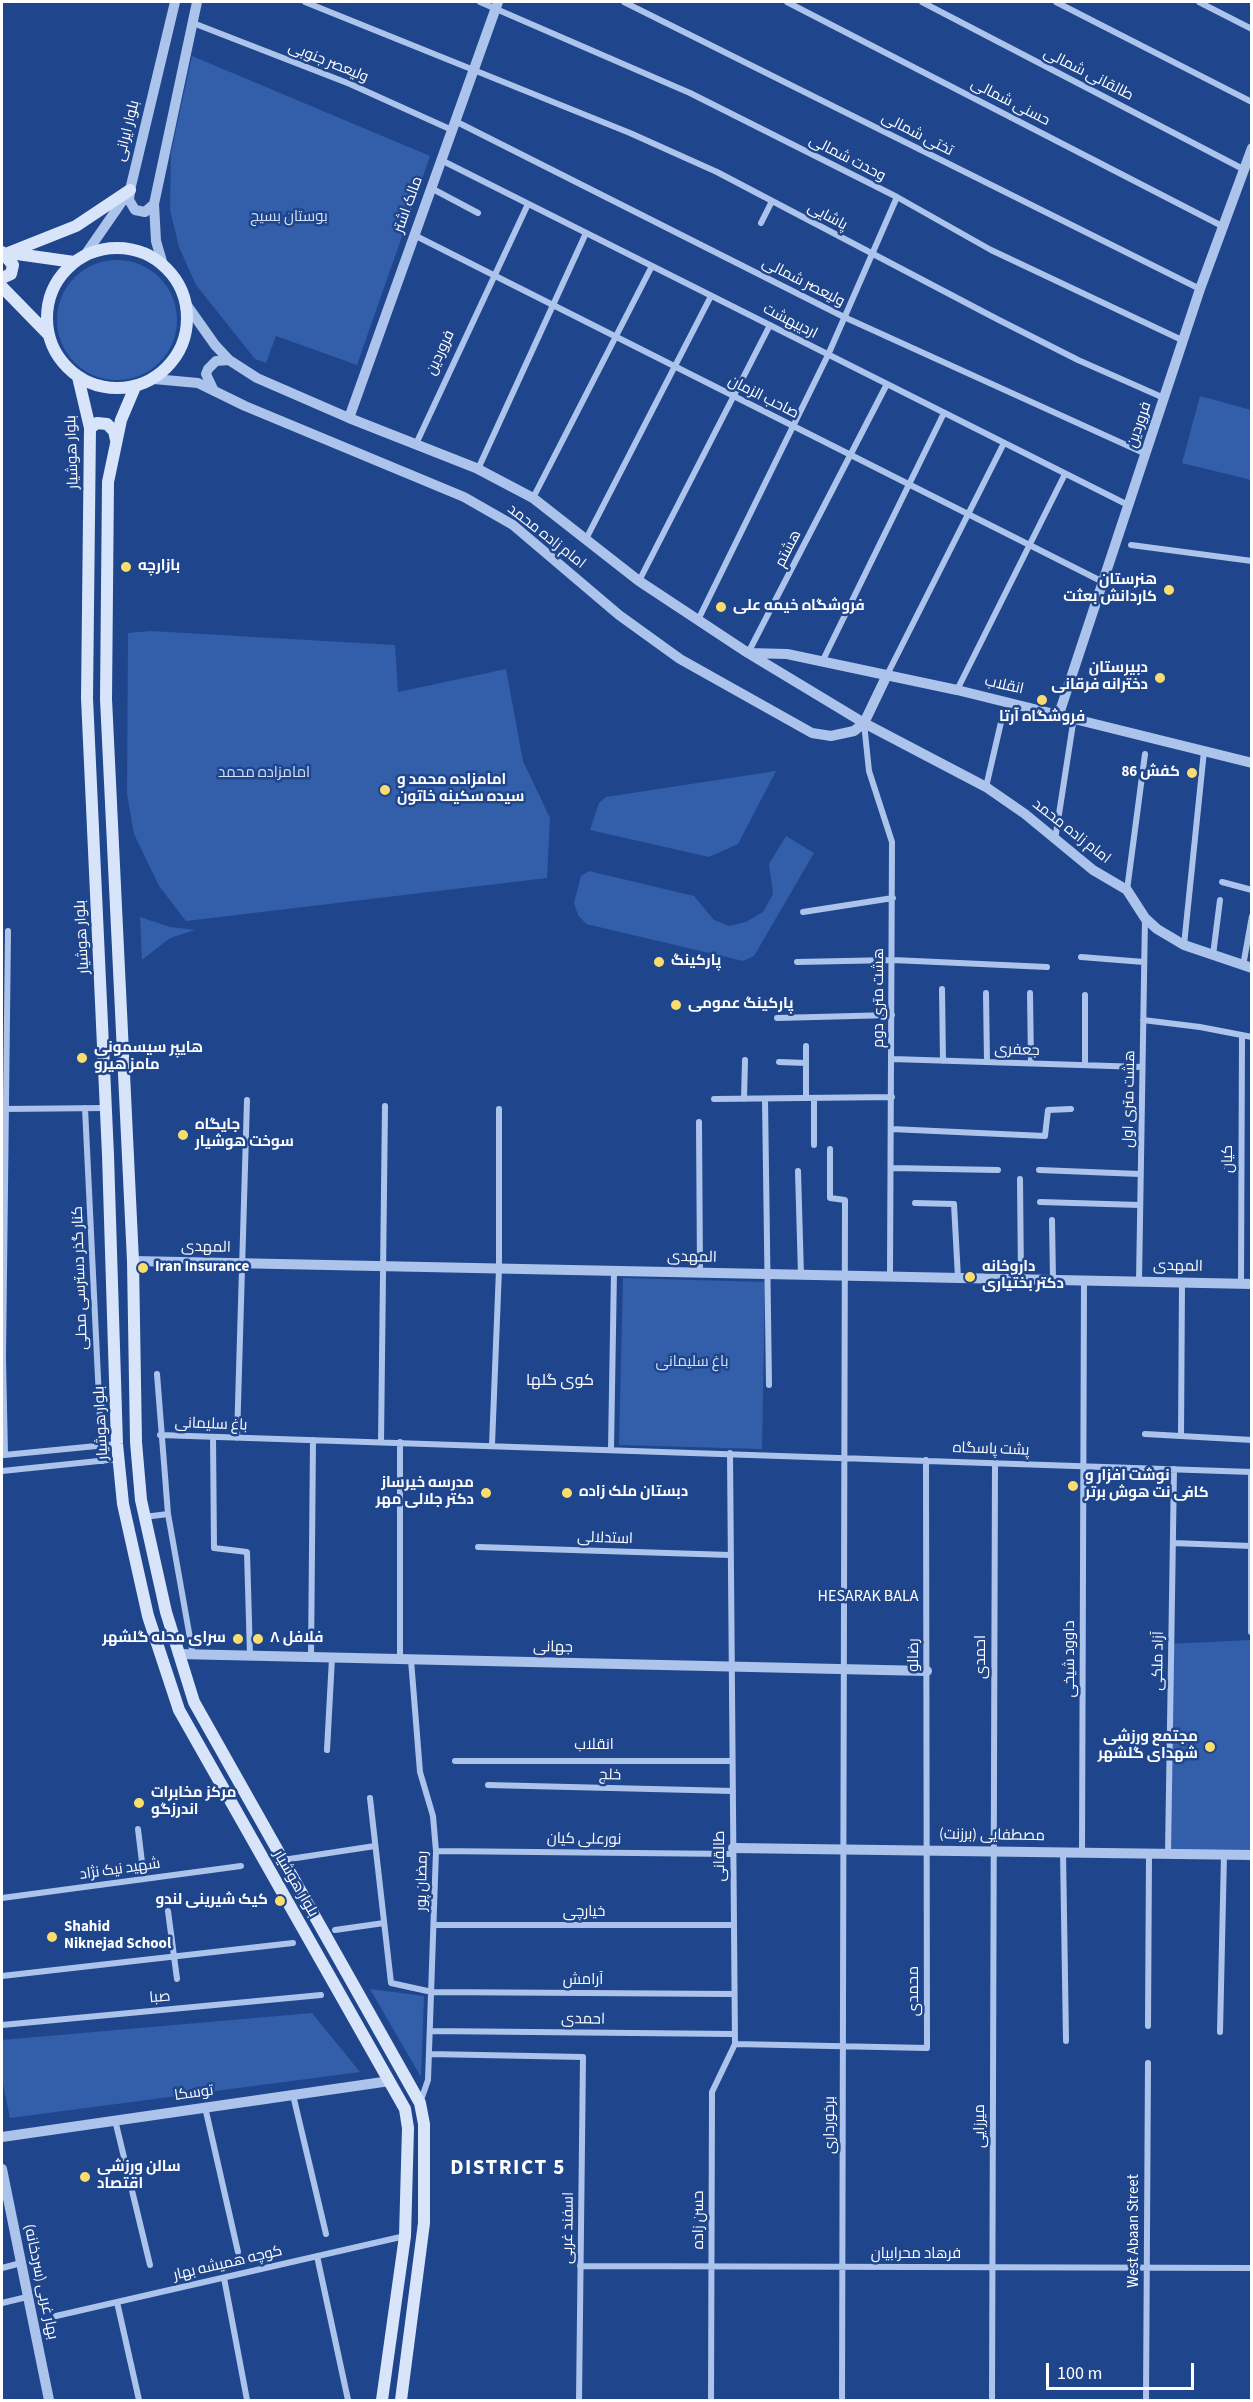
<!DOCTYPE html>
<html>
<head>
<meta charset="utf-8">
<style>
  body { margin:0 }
  #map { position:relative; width:1253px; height:2402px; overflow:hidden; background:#1f468c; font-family:"Source Sans 3",sans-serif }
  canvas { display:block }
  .frame { position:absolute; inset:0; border:3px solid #fff; pointer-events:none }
  .scale { position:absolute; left:1046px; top:2363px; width:148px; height:27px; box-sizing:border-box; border:3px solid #fff; border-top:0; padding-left:8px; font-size:18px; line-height:21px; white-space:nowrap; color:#fff; -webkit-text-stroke:4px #1f468c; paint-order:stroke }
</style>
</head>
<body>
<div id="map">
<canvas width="1253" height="2402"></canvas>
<div class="frame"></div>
<div class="scale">100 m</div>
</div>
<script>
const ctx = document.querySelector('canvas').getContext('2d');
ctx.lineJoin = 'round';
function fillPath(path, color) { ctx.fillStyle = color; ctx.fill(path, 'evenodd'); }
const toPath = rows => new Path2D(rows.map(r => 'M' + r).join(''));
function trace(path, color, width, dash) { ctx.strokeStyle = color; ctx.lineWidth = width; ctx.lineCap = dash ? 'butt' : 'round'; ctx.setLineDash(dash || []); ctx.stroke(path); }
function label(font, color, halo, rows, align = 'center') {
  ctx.font = font + ' "Source Sans 3",Cairo,sans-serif'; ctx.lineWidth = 5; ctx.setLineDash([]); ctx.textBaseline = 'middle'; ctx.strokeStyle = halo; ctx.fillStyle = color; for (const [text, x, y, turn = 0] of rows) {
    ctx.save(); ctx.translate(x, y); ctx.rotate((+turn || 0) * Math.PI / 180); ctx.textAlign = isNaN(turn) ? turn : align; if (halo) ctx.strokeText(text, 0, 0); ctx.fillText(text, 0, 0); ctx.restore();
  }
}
fillPath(toPath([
  [192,56,430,156,357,365,276,336,266,363,255,359,196,285,179,247,170,210,171,153],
  '57 320a60 60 0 1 1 120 0a60 60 0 1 1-120 0Z',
  [1200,396,1251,410,1251,480,1182,463],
  [150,631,395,645,398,692,506,669,523,761,550,818,547,878,186,921,159,886,134,834,127,794,128,633],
  [776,771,738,844,709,857,590,830,599,803,606,797],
  [786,836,814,853,754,956,743,961,586,924,578,915,574,903,581,876,589,871,694,896,714,920,729,926,746,922,763,912,773,894,769,864],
  [140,917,170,927,195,930,170,938,142,960],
  [623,1278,765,1282,762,1449,619,1445],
  [1251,1640,1251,1852,1171,1851,1168,1644],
  [370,1989,424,1996,421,2077],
  [312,2013,360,2072,10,2118,2,2079,2,2040]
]), '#335eaa');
trace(toPath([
  [305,2,630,133,717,172,997,319,1078,360,1164,398],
  [480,2,690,93,897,197,991,250,1184,341],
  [624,2,1200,289],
  [787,2,1222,226],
  [922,2,1243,169],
  [1056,2,1252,102],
  [1199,2,1252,29],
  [193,23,350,84,452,130],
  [455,121,844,317,1146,454],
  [441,160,1128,505],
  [431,188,478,213],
  [761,223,772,201],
  [414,235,1101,581],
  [416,444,528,204],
  [478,469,586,233],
  [533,498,652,266],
  [586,539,711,296],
  [1131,545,1252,561],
  [639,581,770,325],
  [698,620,828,355,897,197],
  [748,653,887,384],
  [822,662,944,413],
  [887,675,1004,443],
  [957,690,1065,474],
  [864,723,869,771,892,842,890,1276],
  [986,787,1002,718],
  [1055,840,1074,717],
  [1222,882,1252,890],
  [1127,890,1145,754],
  [803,912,893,898],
  [1184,945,1204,751],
  [1213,955,1220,900],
  [1081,957,1144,962],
  [797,962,893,960,1047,967],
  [1243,966,1252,916],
  [942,989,943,1061],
  [986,993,987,1062],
  [1030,993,1031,1063],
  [777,1018,892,1015],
  [1143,1020,1200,1027,1252,1037],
  [806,1046,806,1098],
  [892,1059,1142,1067],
  [779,1062,806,1063],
  [1085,1065,1085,995],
  [714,1099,892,1097],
  [744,1099,745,1060],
  [765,1099,769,1385],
  [85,1108,102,1461],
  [2,1109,106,1108],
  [699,1122,700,1273],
  [891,1129,1045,1136,1048,1110,1071,1109],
  [814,1145,814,1098],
  [830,1149,830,1198,845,1200,842,2400],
  [891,1168,998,1170],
  [1039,1170,1140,1174],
  [798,1171,801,1275],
  [1020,1179,1021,1279],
  [1040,1202,1140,1205],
  [915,1203,954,1204,958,1278],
  [1052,1220,1053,1280],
  [1139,1281,1145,918],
  [1241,1283,1242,1035],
  [157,1374,168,1514,193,1655],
  [1145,1434,1252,1440],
  [160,1435,1252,1472],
  [1181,1436,1182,1282],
  [213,1437,214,1548,247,1552,250,1656],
  [237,1438,247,1100],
  [381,1442,385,1106],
  [492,1445,499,1269,499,1109],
  [611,1449,614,1271],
  [4,1455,117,1444],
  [5,1455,3,1358,8,931],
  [2,1471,118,1459],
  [144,1517,168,1514],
  [1173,1543,1251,1546],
  [478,1547,730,1555],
  [1251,1632,1251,1472],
  [311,1657,313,1440],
  [400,1659,400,1442],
  [411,1660,420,1772,433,1816,436,1851,428,2080,420,2103],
  [327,1750,332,1658],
  [455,1761,732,1761],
  [488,1785,733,1791],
  [370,1798,391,1983,432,1992,734,1994],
  [138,1829,144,1879],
  [436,1851,733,1854],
  [1063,1852,1066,2041],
  [1082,1853,1084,1280],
  [1168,1853,1174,1469],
  [283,1860,375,1846],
  [2,1898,241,1866],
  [168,1911,177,1979],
  [434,1925,734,1925],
  [335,1930,384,1923],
  [2,1976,293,1943],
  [2,2025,321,1995],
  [1148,2026,1149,1853],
  [431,2031,734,2034],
  [1220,2032,1224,1855],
  [735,2044,927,2048,926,1460],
  [429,2054,583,2057,579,2400],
  [293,2095,326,2234],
  [205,2107,238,2252],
  [115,2120,150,2265],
  [317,2256,348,2400],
  [580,2266,1252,2268],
  [2,2268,21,2263],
  [224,2278,247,2400],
  [117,2302,139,2400],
  [2,2303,27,2297],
  [56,2316,405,2236],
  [711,2400,712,2092,735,2044,730,1453],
  [992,2400,995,1462],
  [1146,2400,1148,2063]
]), '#acc4ec', 6);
trace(toPath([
  [130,191,129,200,135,210,145,212,154,204],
  [85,255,130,190,175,2],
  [163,265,156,241,154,204,197,2],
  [186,304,215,345,229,360,257,378,349,418,476,468,533,498,639,581,748,653,864,723,986,787,1025,814,1093,870,1127,890,1145,918,1157,929,1184,945,1252,968],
  [154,379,198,383,245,406,464,497,513,525,619,615,680,659,812,733,831,736,854,731,864,723,887,675],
  [213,389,206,374,208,369,216,361,229,360],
  [349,418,498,2],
  [748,653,787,654,957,690,1252,763],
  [1059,714,1200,289,1252,148],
  [133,1261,1252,1284],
  [178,1654,927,1671],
  [733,1848,1252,1855],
  [2,2137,390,2081],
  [2,2169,49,2400]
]), '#acc4ec', 10);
trace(toPath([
  '47 318a70 70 0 1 1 140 0a70 70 0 1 1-140 0Z',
  [8,253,76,226,130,190],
  [10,253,74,262],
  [2,278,11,274,13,265,2,252],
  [2,287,48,334],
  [78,377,90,428,87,698,108,1155,117,1444,123,1504,148,1616,179,1710,405,2109,408,2128,405,2236,382,2400],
  [135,387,121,420,108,482,106,699,133,1261,136,1442,141,1500,166,1612,194,1702,420,2103,424,2124,424,2223,401,2400],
  [90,428,97,423,107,424,114,431,116,440]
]), '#d8e4f9', 12);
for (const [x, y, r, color] of [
  [126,567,6,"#fadd6c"],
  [1169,590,6,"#fadd6c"],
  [721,607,6,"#fadd6c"],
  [1160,678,6,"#fadd6c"],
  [1042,700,6,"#fadd6c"],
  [1192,773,6,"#fadd6c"],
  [385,790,6,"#fadd6c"],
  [659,962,6,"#fadd6c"],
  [676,1005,6,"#fadd6c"],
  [82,1058,6,"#fadd6c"],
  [183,1135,6,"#fadd6c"],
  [143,1268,6,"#fadd6c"],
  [970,1277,6,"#fadd6c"],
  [1073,1486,6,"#fadd6c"],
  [486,1493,6,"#fadd6c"],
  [567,1493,6,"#fadd6c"],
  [238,1639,6,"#fadd6c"],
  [258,1639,6,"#fadd6c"],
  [1210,1747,6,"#fadd6c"],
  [139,1803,6,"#fadd6c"],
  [280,1901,6,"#fadd6c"],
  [52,1937,6,"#fadd6c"],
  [85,2177,6,"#fadd6c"]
]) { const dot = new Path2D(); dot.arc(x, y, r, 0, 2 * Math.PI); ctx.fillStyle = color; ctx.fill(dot); trace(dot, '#1f468c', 2); }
label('15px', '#fff', '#1f468c', [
  ["ولیعصر جنوبی",328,63,22],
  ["طالقانی شمالی",1088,75,27],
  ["حسنی شمالی",1010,103,27],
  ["بلوار ایرانی",128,131,-76],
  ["تختی شمالی",917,135,27],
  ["وحدت شمالی",847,159,27],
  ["مالک اشتر",409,205,-70],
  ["پاشایی",827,217,28],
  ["ولیعصر شمالی",803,283,27],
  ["اردیبهشت",790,322,27],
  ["فروردین",441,353,-65],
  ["صاحب الزمان",763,398,27],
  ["فروردین",1140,425,-71],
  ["بلوار هوشیار",73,452,-92],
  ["امام زاده محمد",546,537,38],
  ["هشتم",789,549,-63],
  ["انقلاب",1004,686,13],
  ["امام زاده محمد",1071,832,38],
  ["بلوار هوشیار",83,937,-93],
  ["هشت متری دوم",880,998,-90],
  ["جعفری",1017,1051,2],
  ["هشت متری اول",1130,1099,-89],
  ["کیان",1229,1159,-90],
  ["المهدی",206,1248,1],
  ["المهدی",692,1258,1],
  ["المهدی",1178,1267,1],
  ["کنار گذر دسترسی محلی",81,1278,-92],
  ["بلوار هوشیار",102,1423,-93],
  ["باغ سلیمانی",211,1425,2],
  ["پشت پاسگاه",991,1450,2],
  ["استدلالی",605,1539,2],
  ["جهانی",553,1648,1],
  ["رضالو",915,1655,-90],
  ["احمدی",982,1657,-90],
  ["داوود شیخی",1071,1659,-90],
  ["آزاد ملکی",1159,1661,-89],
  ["انقلاب",594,1746],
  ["خلج",610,1776,1],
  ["مصطفایی (برزنت)",992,1836,1],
  ["نورعلی کیان",584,1840,1],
  ["طالقانی",721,1856,-90],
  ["شهید نیک نژاد",120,1870,-8],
  ["رمضان پور",423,1881,-89],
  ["بلوار هوشیار",295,1884,60],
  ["خیارچی",584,1913],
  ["آرامش",583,1981],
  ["محمدی",915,1991,-90],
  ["صبا",160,1998,-5],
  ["احمدی",583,2020,1],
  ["توسکا",194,2094,-8],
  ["برخورداری",831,2125,-90],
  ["میرزایی",981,2126,-90],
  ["حسن زاده",700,2220,-90],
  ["اسفند غربی",569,2228,-89],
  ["West Abaan Street",1135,2231,-90],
  ["فرهاد محرابیان",916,2255],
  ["کوچه همیشه بهار",228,2264,-13],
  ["بهار غربی (سردخانه)",40,2282,78]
]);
label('15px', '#d2e0f9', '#1f468c', [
  ["بوستان بسیج",289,218],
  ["امامزاده محمد",264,774],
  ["باغ سلیمانی",692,1363]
]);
label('bold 15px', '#fff', '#1f468c', [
  ["بازارچه",138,567],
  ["هنرستان",1157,581,"right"],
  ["کاردانش بعثت",1157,598,"right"],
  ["فروشگاه خیمه علی",733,607],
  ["دبیرستان",1148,669,"right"],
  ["دخترانه فرقانی",1148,686,"right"],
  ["فروشگاه آرتا",1042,718,"center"],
  ["کفش 86",1180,773,"right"],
  ["امامزاده محمد و",397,781],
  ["سیده سکینه خاتون",397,798],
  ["پارکینگ",671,962],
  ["پارکینگ عمومی",688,1005],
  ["هایپر سیسمونی",94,1049],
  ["مامز هیرو",94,1066],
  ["جایگاه",195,1126],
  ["سوخت هوشیار",195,1143],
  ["Iran Insurance",155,1268],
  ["داروخانه",982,1268],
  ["دکتر بختیاری",982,1285],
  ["نوشت افزار و",1085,1477],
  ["کافی نت هوش برتر",1085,1494],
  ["مدرسه خیرساز",474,1484,"right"],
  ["دکتر جلالی مهر",474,1501,"right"],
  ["دبستان ملک زاده",579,1493],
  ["سرای محله گلشهر",226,1639,"right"],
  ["فلافل ۸",270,1639],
  ["مجتمع ورزشی",1198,1738,"right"],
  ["شهدای گلشهر",1198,1755,"right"],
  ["مرکز مخابرات",151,1794],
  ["اندرزگو",151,1811],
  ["کیک شیرینی لندو",268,1901,"right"],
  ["Shahid",64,1928],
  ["Niknejad School",64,1945],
  ["سالن ورزشی",97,2168],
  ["اقتصاد",97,2185]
], 'left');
label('16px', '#fff', '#1f468c', [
  ["کوی گلها",560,1381],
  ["HESARAK BALA",868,1597]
]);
ctx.letterSpacing = '1.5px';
label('bold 21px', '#fff', '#1f468c', [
  ["DISTRICT 5",508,2169]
]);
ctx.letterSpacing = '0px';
</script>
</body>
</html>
